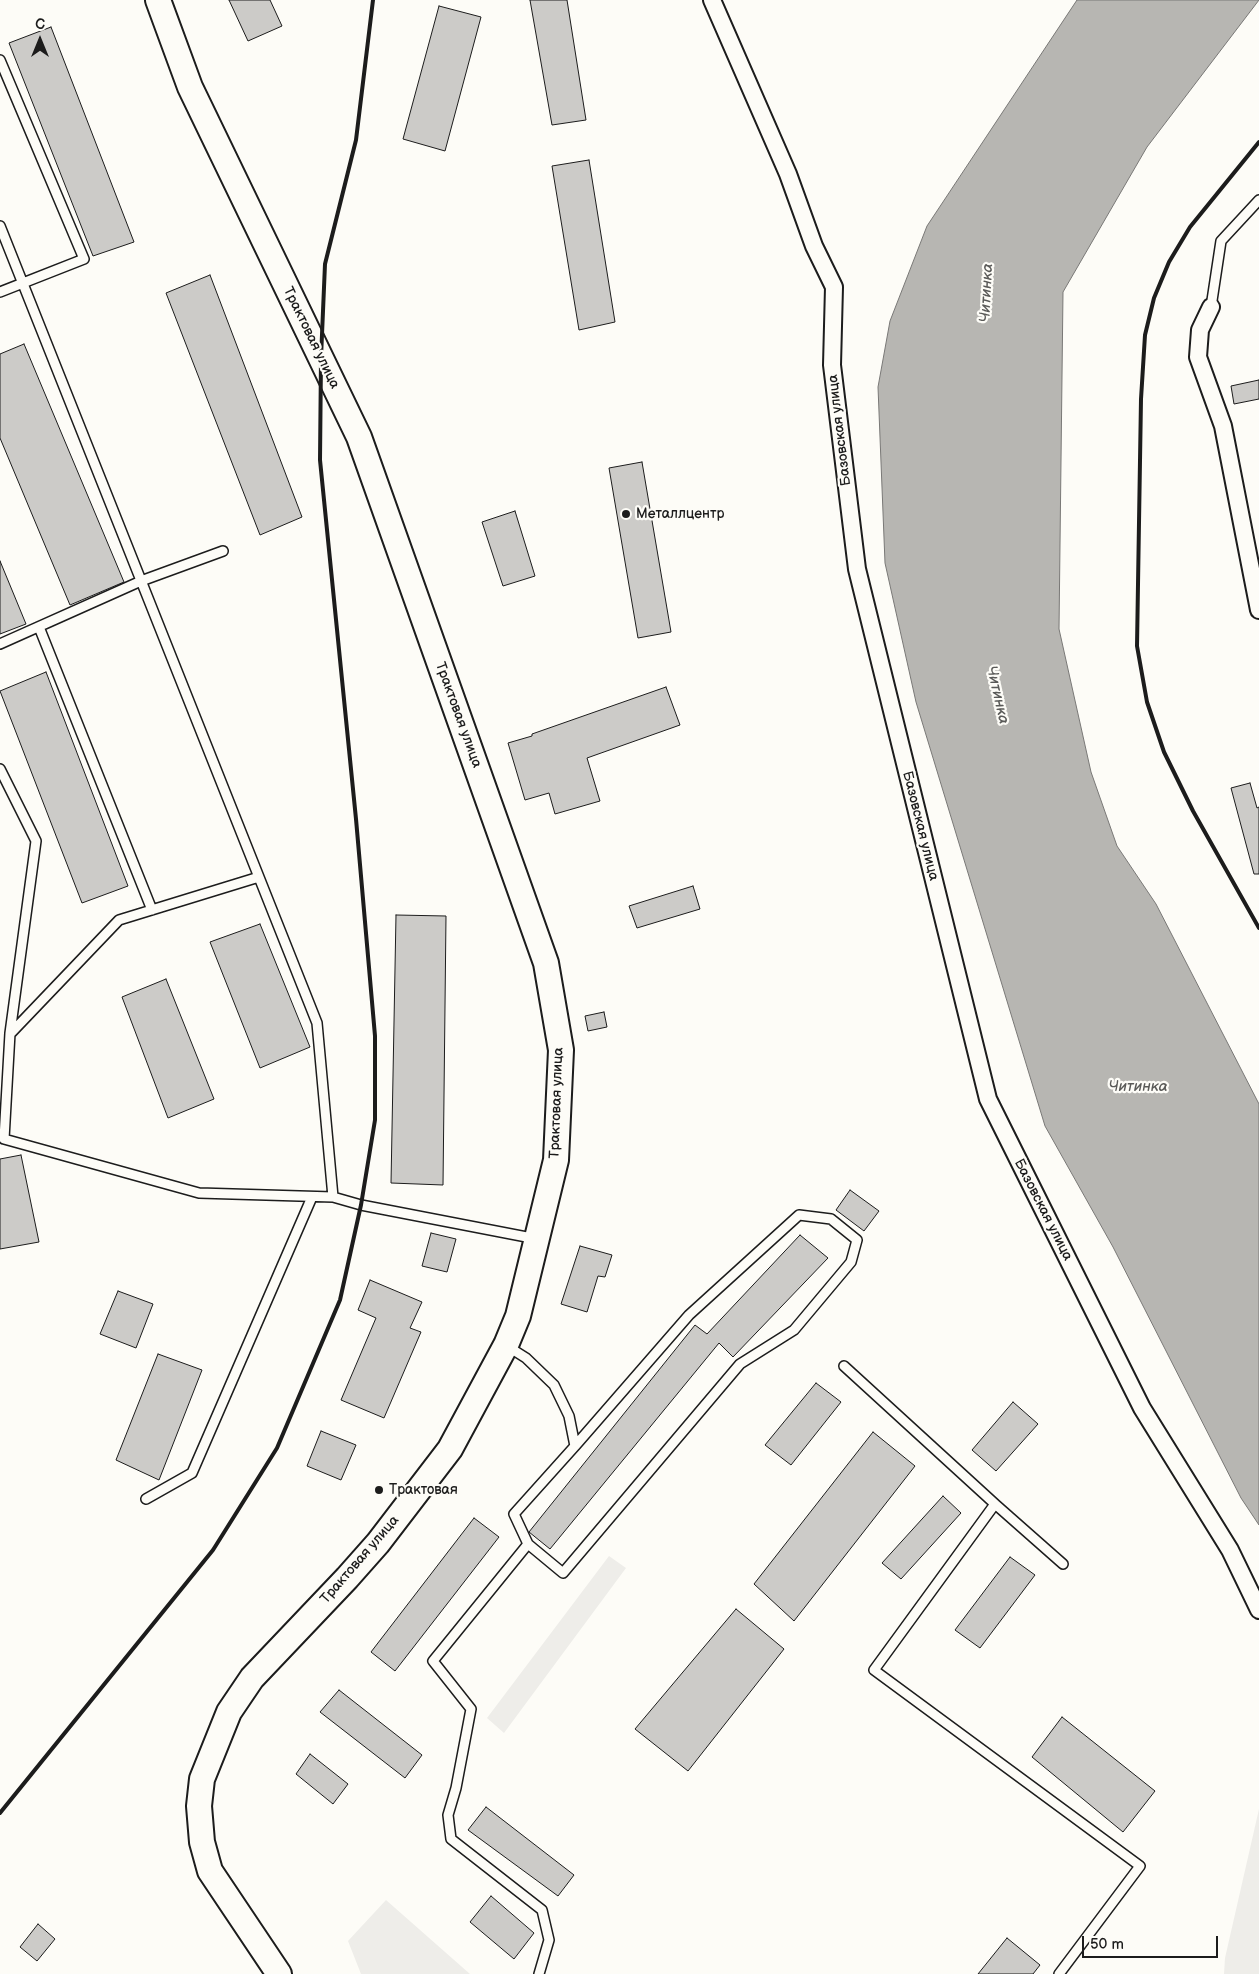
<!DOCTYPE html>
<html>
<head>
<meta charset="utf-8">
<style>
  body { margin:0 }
  #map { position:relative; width:1259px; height:1974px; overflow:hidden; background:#fdfcf7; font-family:"Balsamiq Sans",sans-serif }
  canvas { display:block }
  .north { position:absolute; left:15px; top:15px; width:50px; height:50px; -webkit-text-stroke:4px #fdfcf7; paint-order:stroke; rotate:0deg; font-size:14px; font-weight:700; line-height:20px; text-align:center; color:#1c1c1c }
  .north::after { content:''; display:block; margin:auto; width:18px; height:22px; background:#1c1c1c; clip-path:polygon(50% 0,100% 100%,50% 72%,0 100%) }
  .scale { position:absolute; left:1082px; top:1936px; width:136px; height:22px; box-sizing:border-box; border:2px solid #1c1c1c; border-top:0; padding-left:6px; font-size:15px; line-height:18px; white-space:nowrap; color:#1c1c1c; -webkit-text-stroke:4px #fdfcf7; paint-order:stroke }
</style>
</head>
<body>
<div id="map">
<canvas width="1259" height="1974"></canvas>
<div class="north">С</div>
<div class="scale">50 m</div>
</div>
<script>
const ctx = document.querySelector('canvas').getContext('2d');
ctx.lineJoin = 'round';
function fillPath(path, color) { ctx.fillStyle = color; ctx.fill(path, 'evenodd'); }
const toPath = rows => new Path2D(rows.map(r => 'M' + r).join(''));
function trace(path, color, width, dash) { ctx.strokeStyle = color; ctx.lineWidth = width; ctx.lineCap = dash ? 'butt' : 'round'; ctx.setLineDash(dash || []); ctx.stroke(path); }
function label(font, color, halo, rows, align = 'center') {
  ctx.font = font + ' "Balsamiq Sans",sans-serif'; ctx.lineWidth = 4.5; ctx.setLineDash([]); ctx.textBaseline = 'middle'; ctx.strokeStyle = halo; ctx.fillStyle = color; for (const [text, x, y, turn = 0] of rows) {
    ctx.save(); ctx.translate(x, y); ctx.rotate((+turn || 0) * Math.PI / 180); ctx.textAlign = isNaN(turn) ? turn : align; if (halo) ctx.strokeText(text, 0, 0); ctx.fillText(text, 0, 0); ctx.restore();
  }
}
fillPath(toPath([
  [609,1556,626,1568,504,1733,487,1718],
  [1259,1809,1259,1974,1224,1974,1225,1958],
  [386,1900,470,1974,361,1974,348,1941]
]), '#eeede9');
const water = toPath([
  [1077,0,1259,0,1147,147,1063,292,1059,629,1091,772,1117,846,1156,904,1259,1104,1259,1525,1241,1498,1113,1247,1045,1126,916,702,885,563,878,387,890,321,927,226,1077,0]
]);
fillPath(water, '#b7b6b2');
trace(water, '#797876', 1);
const building = toPath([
  [229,0,270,0,282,26,248,41,229,0],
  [530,0,567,0,586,120,552,125,530,0],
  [439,6,481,17,445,151,403,139,439,6],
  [51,27,134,242,93,256,9,43,51,27],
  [589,160,615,322,579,330,552,166,589,160],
  [210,275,302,517,260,535,166,293,210,275],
  [24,344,124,582,70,605,0,438,0,354,24,344],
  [1259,380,1259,399,1234,404,1231,386,1259,380],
  [642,462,671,632,638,638,609,468,642,462],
  [515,511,535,576,503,586,482,522,515,511],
  [0,561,26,624,0,634,0,561],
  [46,672,128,886,82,903,0,691,46,672],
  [666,687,680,725,587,758,600,801,555,814,549,793,525,800,508,743,532,736,532,734,666,687],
  [1250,783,1257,808,1259,807,1259,874,1254,874,1231,788,1250,783],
  [693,886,700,909,637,928,629,906,693,886],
  [396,915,446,916,443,1185,391,1183,396,915],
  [260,924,310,1047,260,1068,210,942,260,924],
  [166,979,214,1099,168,1118,122,997,166,979],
  [604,1012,607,1027,588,1031,585,1016,604,1012],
  [21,1155,39,1242,0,1249,0,1159,21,1155],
  [850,1190,879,1211,864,1231,836,1210,850,1190],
  [431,1233,456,1239,447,1272,422,1266,431,1233],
  [800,1235,828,1258,733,1357,719,1343,550,1549,529,1532,695,1325,707,1334,800,1235],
  [580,1246,612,1255,605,1277,598,1276,587,1312,561,1304,580,1246],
  [370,1280,422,1302,410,1328,421,1332,384,1418,341,1400,376,1318,358,1310,370,1280],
  [118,1291,153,1304,136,1348,100,1334,118,1291],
  [158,1354,202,1370,159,1480,116,1460,158,1354],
  [816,1383,841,1402,791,1465,765,1445,816,1383],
  [1013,1402,1038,1424,996,1471,972,1450,1013,1402],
  [321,1431,356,1445,341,1480,307,1466,321,1431],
  [873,1432,915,1466,794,1621,754,1584,873,1432],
  [943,1496,961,1513,901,1579,882,1563,943,1496],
  [474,1518,499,1537,395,1671,371,1652,474,1518],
  [1010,1557,1035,1575,980,1648,955,1630,1010,1557],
  [736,1609,784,1649,688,1771,635,1729,736,1609],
  [339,1690,422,1755,405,1778,320,1712,339,1690],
  [1062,1717,1155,1791,1123,1832,1032,1757,1062,1717],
  [310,1754,348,1784,333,1804,296,1774,310,1754],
  [486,1807,574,1875,558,1896,468,1830,486,1807],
  [491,1896,534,1933,514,1959,470,1922,491,1896],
  [38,1924,55,1939,37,1961,20,1947,38,1924],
  [1007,1938,1040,1965,1033,1974,978,1974,1007,1938]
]);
fillPath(building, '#cccbc8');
trace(building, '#1c1c1c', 1);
const service = toPath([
  [0,60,84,259,0,292],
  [0,226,317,1023,333,1197,361,1205,537,1239],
  [1211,307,1221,241,1259,200],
  [39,627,152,910],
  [0,644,141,581,223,551],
  [0,769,36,841,10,1033,4,1139,199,1193,333,1197],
  [11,1033,119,920,259,877],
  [507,1346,526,1358,554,1385,569,1416,575,1446,514,1514,528,1544,433,1661,471,1709,456,1788,448,1815,451,1839,542,1910,549,1940,539,1974],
  [844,1366,995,1504,874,1670,1140,1866,1059,1974],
  [146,1499,192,1473,312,1197],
  [995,1504,1063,1564],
  [528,1544,563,1573,740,1364,794,1330,851,1262,857,1240,831,1219,799,1215,689,1315,575,1446]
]);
const minor = toPath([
  [712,0,788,174,814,246,834,287,832,365,857,569,988,1099,1142,1408,1230,1550,1259,1610],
  [1211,307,1200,330,1198,357,1223,426,1259,610]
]);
const secondary = toPath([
  [158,0,190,87,359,437,546,963,561,1050,556,1160,518,1316,506,1345,450,1449,378,1543,347,1578,252,1678,229,1712,202,1779,199,1806,202,1842,210,1871,279,1974]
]);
trace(service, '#1c1c1c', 12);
trace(minor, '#1c1c1c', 20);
trace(secondary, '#1c1c1c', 28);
trace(service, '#fdfcf7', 9);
trace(minor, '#fdfcf7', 16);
trace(secondary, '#fdfcf7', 24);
trace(toPath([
  [1259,142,1190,227,1169,262,1154,298,1145,335,1141,399,1137,646,1147,702,1164,752,1193,811,1259,928],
  [0,1813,213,1550,277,1448,340,1300,361,1205,375,1120,375,1036,356,819,320,460,321,358,325,264,356,140,373,0]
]), '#1c1c1c', 4);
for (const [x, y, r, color] of [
  [626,514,5,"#1c1c1c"],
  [379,1490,5,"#1c1c1c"]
]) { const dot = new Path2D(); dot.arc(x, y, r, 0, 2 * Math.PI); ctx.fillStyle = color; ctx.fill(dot); trace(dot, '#fdfcf7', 2); }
label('14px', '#1c1c1c', '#fdfcf7', [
  ["Трактовая улица",311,338,64],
  ["Базовская улица",840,430,-97],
  ["Трактовая улица",458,715,70],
  ["Базовская улица",920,826,76],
  ["Трактовая улица",557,1103,-88],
  ["Базовская улица",1043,1210,63],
  ["Трактовая улица",360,1560,-49]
]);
label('14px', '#1c1c1c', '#fdfcf7', [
  ["Металлцентр",636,514],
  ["Трактовая",389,1490]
], 'left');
label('italic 15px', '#5a5a58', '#fdfcf7', [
  ["Читинка",987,293,-87],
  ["Читинка",997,695,77],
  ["Читинка",1138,1087]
]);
</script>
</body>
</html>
